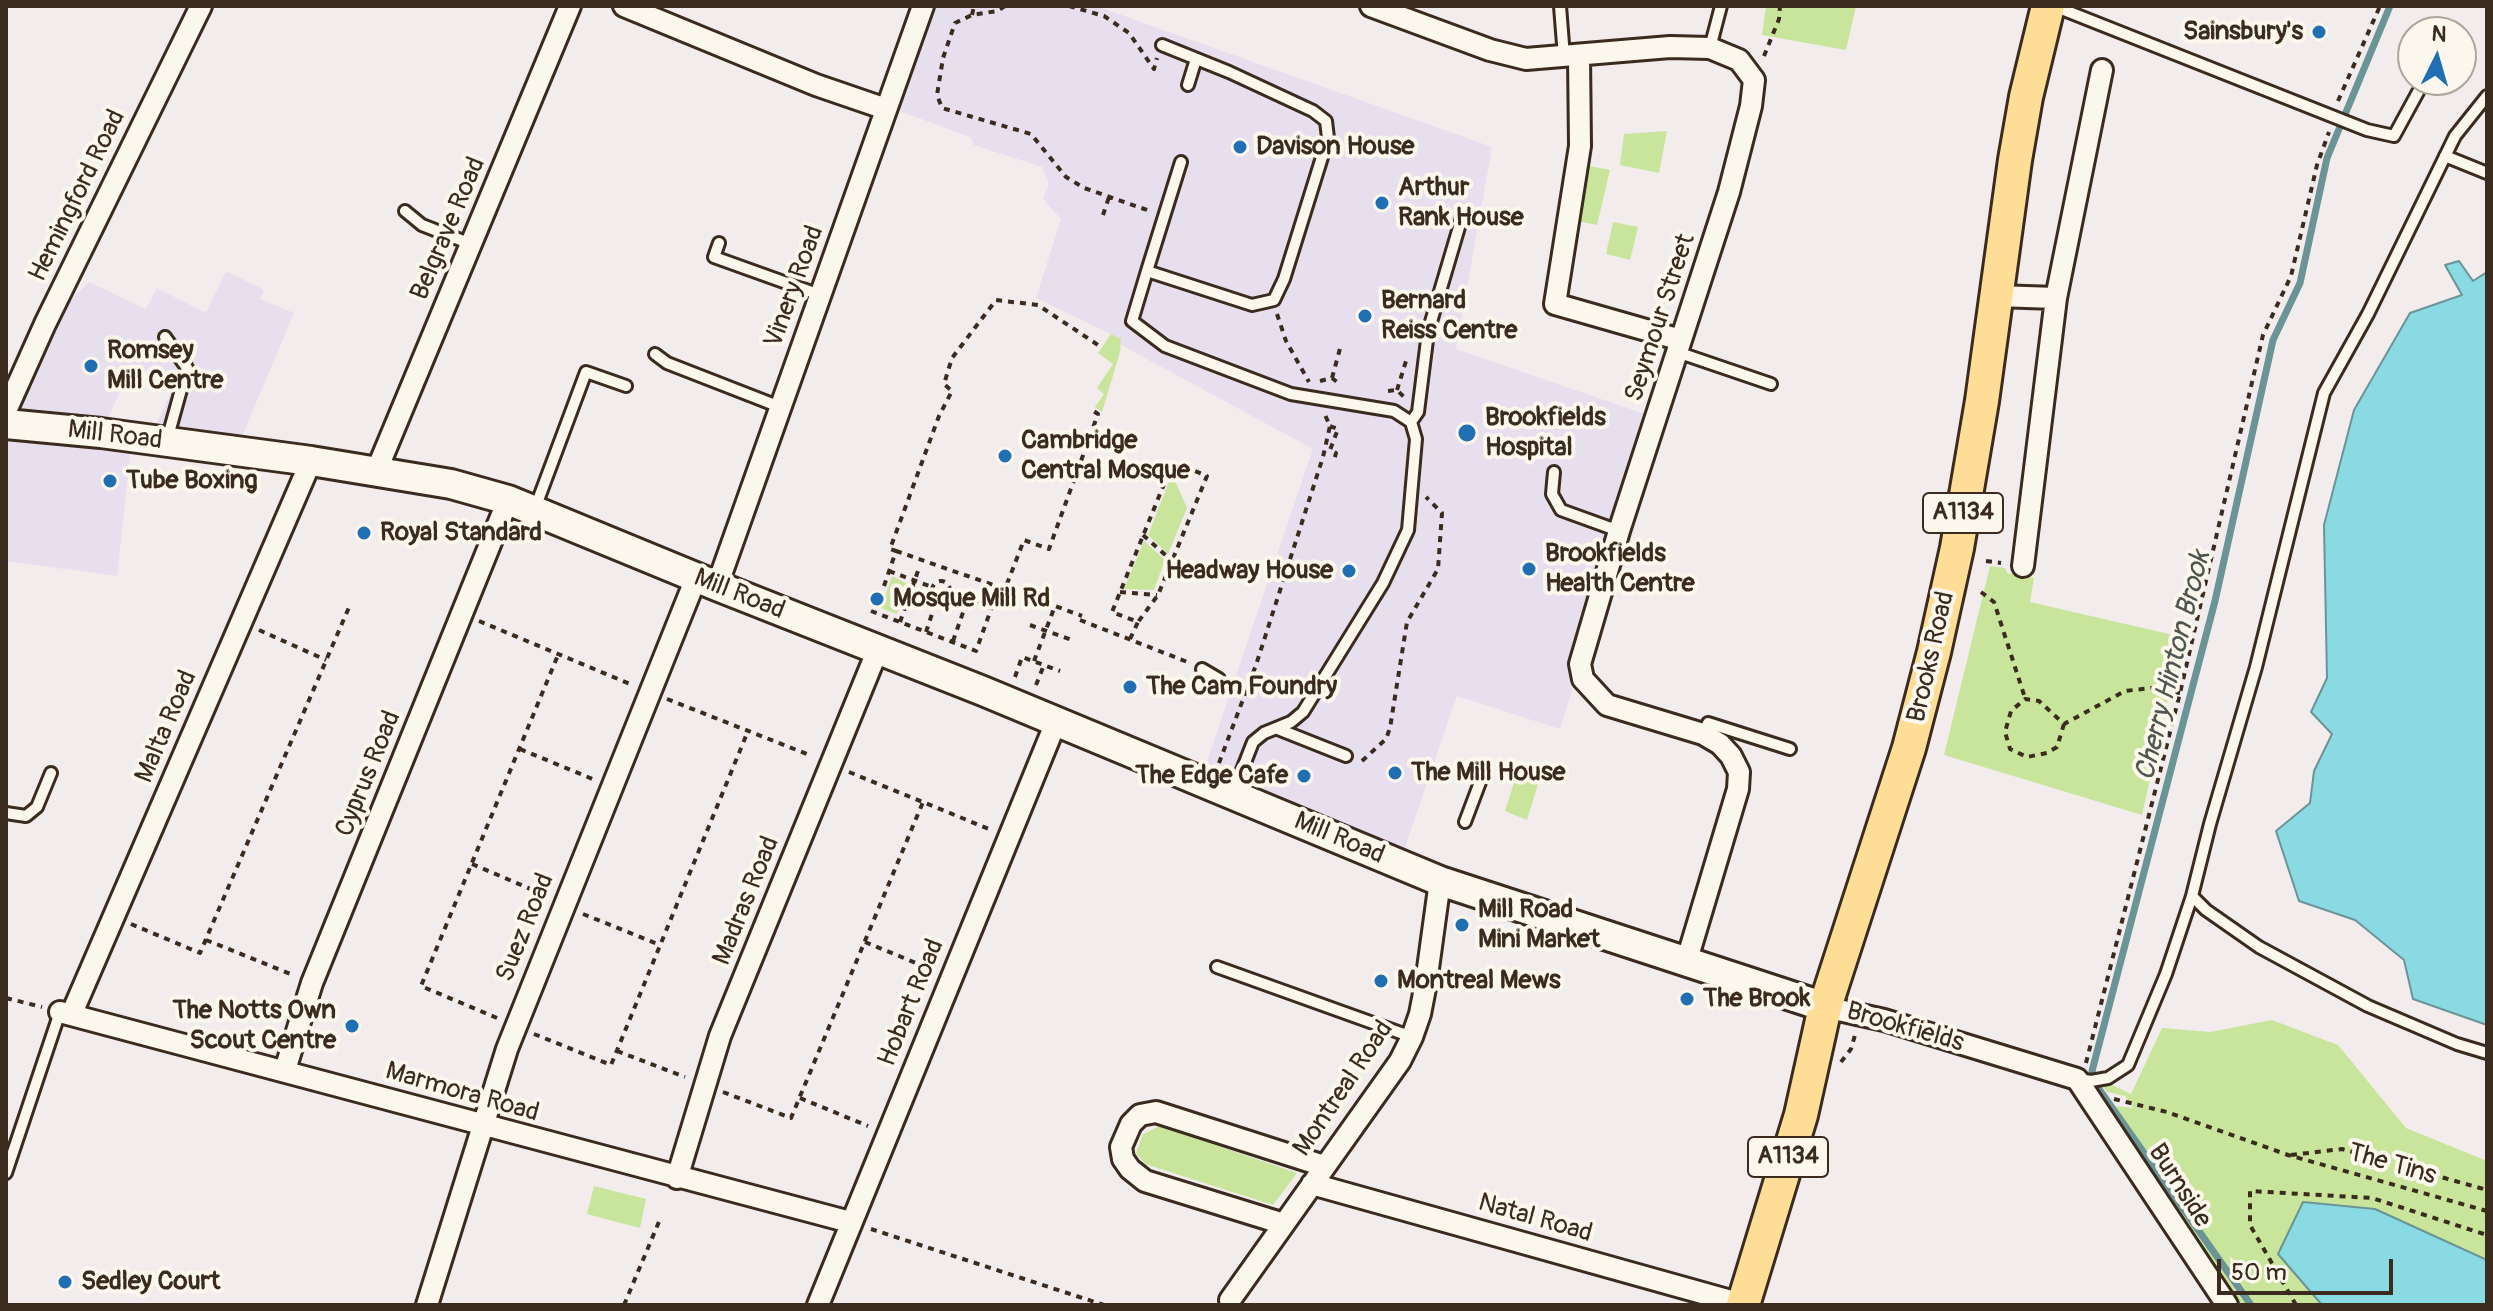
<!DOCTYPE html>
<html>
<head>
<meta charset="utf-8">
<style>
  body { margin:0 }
  #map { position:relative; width:2493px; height:1311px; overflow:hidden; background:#f2eced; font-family:Pangolin,sans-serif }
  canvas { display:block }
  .frame { position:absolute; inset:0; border:8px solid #3b2a1e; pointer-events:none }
  .north { position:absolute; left:2397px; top:16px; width:80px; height:80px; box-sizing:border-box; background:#fbf7ec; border:2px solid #aea59a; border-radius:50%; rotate:5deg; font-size:22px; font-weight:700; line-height:32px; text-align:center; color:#3b2a1e }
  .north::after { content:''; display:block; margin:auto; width:28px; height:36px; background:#1f6fb2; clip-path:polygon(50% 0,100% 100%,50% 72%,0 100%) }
  .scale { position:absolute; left:2217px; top:1259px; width:176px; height:36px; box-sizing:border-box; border:4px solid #3b2a1e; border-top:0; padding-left:10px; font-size:24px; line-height:28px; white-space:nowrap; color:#3b2a1e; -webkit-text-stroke:6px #fbf7ec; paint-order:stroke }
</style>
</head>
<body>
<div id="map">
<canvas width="2493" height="1311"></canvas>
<div class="frame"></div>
<div class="north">N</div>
<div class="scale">50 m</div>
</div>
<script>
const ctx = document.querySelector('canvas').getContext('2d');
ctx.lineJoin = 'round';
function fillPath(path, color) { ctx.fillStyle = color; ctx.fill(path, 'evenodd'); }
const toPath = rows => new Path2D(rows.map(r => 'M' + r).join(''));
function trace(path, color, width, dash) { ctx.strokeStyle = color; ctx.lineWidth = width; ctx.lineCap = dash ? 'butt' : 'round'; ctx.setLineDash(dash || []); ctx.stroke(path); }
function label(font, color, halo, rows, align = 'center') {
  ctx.font = font + ' Pangolin,sans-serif'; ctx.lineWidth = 8; ctx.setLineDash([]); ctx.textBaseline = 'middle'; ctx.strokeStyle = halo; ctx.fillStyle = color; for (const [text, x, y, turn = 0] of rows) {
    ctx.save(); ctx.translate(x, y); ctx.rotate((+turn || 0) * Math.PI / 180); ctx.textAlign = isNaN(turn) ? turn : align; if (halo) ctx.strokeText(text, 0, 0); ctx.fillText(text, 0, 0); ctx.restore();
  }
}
fillPath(toPath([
  [933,6,1096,6,1492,147,1456,349,1656,418,1560,729,1457,696,1404,850,1204,770,1313,449,1121,345,1121,339,1036,298,1061,219,1043,199,1049,184,1042,167,974,145,970,137,897,110],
  [226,271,264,290,260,299,294,313,240,441,154,430,175,383,132,366,101,433,132,438,117,576,6,561,6,411,45,324,89,282,146,309,157,288,206,313]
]), '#e7dfee');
fillPath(toPath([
  [1766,6,1856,6,1846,50,1762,35],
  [1667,131,1659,173,1620,165,1624,134],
  [1584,165,1610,170,1597,225,1576,221],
  [1613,222,1638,227,1630,260,1606,254],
  [1111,334,1121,339,1120,352,1102,412,1095,407,1104,394,1097,388,1113,364,1098,353],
  [1172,474,1187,508,1168,554,1148,535],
  [1144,541,1165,560,1154,590,1124,589],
  [1990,566,2005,568,2007,573,2034,578,2030,602,2182,637,2142,815,1944,755],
  [892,576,909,585,897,614,881,608],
  [1518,770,1540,778,1527,820,1505,811],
  [2272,1020,2338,1045,2406,1128,2487,1161,2487,1260,2462,1247,2278,1254,2322,1305,2238,1305,2142,1164,2116,1106,2133,1108,2125,1096,2107,1092,2102,1085,2110,1084,2131,1094,2162,1028,2210,1032],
  [1160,1126,1297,1173,1273,1205,1145,1164,1136,1153,1143,1134],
  [594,1186,646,1199,640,1228,587,1214]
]), '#c9e59c');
const water = toPath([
  [2459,261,2473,281,2487,272,2487,1025,2413,999,2404,960,2355,920,2299,901,2276,831,2310,803,2314,771,2332,734,2311,712,2327,678,2324,525,2354,410,2410,313,2462,295,2445,265,2459,261],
  [2303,1202,2375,1209,2487,1260,2487,1305,2322,1305,2278,1254,2303,1202]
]);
fillPath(water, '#8adae4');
trace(water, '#6a9495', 2);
trace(toPath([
  [2251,1305,2099,1089,2092,1071,2215,601,2273,340,2300,283,2327,158,2390,6]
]), '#6a9495', 7);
const lane = toPath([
  [1560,6,1564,57],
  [2054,6,2367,130,2394,136,2418,92],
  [1162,45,1229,72,1313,111,1326,121,1328,138,1284,279,1274,300,1252,305,1147,271,1181,162],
  [1710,48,1721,6],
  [1188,85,1196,59],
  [2487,96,2455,136,2368,314,2324,393,2256,667,2210,824,2192,896,2206,910,2259,947,2368,1006,2457,1044,2487,1053],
  [2445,156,2487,173],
  [405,211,422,225,471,244],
  [719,243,714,257,820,295],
  [1147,271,1132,321,1165,346,1291,394,1394,411,1411,422,1416,439,1408,530,1383,583,1303,712,1291,722,1264,733,1253,742,1233,793],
  [165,337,187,368,167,440],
  [1677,352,1771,384],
  [655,354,667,363,780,407],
  [1411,422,1418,412,1428,332,1462,217],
  [1554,472,1552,494,1561,510,1619,531],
  [534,511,586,372,626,386],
  [1202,669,1219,679],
  [1278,729,1346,756],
  [1703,734,1708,723,1790,749],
  [6,813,26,816,37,807,51,773],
  [1465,822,1485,769],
  [1217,967,1412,1037],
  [2079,1079,2091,1081,2108,1078,2128,1065,2166,974,2192,896],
  [6,1173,60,1012]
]);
const street = toPath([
  [624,6,816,85,886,109],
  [1371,6,1490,50,1526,59,1670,47,1710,48,1739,60,1754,80,1751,106,1729,192,1619,531,1580,664,1583,679,1607,705,1703,734,1720,744,1731,756,1739,772,1738,789,1686,963],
  [1579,55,1580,146,1555,304,1681,340],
  [1996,296,2056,298],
  [6,411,45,324,201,6],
  [376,472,570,6],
  [2023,566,2056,298,2102,70],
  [717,586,923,6],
  [1825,1007,1884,1020,2077,1079,2227,1305],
  [60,1012,850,1222],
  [72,1013,311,461],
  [285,1070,312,983,508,500],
  [677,1178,720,1036,878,649],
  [1312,1184,1745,1305],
  [1284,1224,1145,1181,1130,1169,1123,1159,1121,1147,1131,1124,1140,1115,1156,1112,1324,1166],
  [1230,1300,1400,1061,1412,1037,1420,1014,1426,983,1440,881],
  [427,1305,507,1049,696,578],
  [818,1305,1056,722]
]);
const secondary = toPath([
  [6,424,101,433,311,461,451,484,508,500,717,586,983,691,1440,881,1825,1007]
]);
const primary = toPath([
  [1743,1305,1801,1115,1825,1007,1909,748,1934,652,1957,548,1982,401,2015,160,2026,97,2048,6]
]);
trace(lane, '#3b2a1e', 16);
trace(street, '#3b2a1e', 26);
trace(secondary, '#3b2a1e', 34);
trace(primary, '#3b2a1e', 38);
trace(toPath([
  [1005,6,997,11,972,15,955,23,943,58,937,95,942,108,1031,134,1066,177,1084,188,1150,211],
  [1069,6,1104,16,1129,33,1154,69,1157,58],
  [972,15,974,6],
  [1764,56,1779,19,1780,6],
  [2338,101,2380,6],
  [1103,215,1109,197],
  [1277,314,1286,341,1309,382],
  [1402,327,1413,332],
  [1332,378,1341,345],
  [1320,381,1332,378,1341,385],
  [1397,390,1406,361],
  [1388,391,1397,390,1404,397],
  [1330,426,1338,429,1330,450,1336,453,1334,460],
  [1173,462,1207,476,1158,595,1138,622,1112,612,1173,462],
  [1143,535,1171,560],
  [896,551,999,587],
  [1986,561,2001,563],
  [889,571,932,587],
  '932 590a9 9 0 1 1 18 0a9 9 0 1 1-18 0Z',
  [884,586,896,551,890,549,939,416,952,391,944,384,952,358,996,300,1038,305,1098,345],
  [1120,592,1157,595],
  [1981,592,1994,602,2025,698],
  [950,593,991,608],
  [871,611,976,651,999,587,1005,589,1024,540,1049,549,1098,414,1092,410],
  [1080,620,1190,663],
  [479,621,630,684],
  [900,622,919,568],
  [1030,625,1072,640],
  [259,630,326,660],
  [926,632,937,599],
  [1130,639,1138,622],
  [953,641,972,587],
  [1034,661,1055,606,1082,616],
  [1015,677,1022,657,1060,671],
  [1036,685,1044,665],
  [667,699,812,756],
  [2064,724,2057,747,2047,753,2027,757,2010,749,2005,732,2011,711,2025,699,2039,701,2064,724,2125,691,2151,688,2180,693],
  [520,749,595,780],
  [1362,761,1386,739,1390,728,1407,622,1438,569,1442,513,1426,497],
  [1219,763,1256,665,1323,457,1330,426,1325,415],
  [849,772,989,829],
  [472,864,547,896],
  [583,914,660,945],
  [131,924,200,953,350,605],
  [206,940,293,975],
  [865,942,933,970],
  [6,998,42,1007],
  [497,1018,421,986,558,655],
  [534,1034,611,1065,748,731],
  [617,1051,685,1077],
  [1841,1062,1851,1049,1855,1035],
  [2086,1063,2180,693,2263,335,2291,276,2317,165,2329,132],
  [723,1092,791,1118,923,802],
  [800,1098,868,1126],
  [2114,1099,2167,1112,2288,1155,2487,1211],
  [2291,1155,2342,1149,2487,1190],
  [871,1229,1104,1305],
  [624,1305,661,1217],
  [2296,1305,2250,1225,2250,1191,2372,1198,2487,1235]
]), '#3b2a1e', 4, [6, 6]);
trace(lane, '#fbf7ec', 10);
trace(street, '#fbf7ec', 20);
trace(secondary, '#fbf7ec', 28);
trace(primary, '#fedd96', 32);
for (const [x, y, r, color] of [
  [2319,32,8,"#1f6fb2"],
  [1240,147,8,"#1f6fb2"],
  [1382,203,8,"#1f6fb2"],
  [1365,316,8,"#1f6fb2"],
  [91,366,8,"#1f6fb2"],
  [1467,433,10,"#1f6fb2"],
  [1005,456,8,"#1f6fb2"],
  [110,481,8,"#1f6fb2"],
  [364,533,8,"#1f6fb2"],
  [1529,569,8,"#1f6fb2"],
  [1349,571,8,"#1f6fb2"],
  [877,599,8,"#1f6fb2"],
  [1130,687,8,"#1f6fb2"],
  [1395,773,8,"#1f6fb2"],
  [1304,776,8,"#1f6fb2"],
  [1462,925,8,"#1f6fb2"],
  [1381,981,8,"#1f6fb2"],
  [1687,999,8,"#1f6fb2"],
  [352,1026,8,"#1f6fb2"],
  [65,1282,8,"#1f6fb2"]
]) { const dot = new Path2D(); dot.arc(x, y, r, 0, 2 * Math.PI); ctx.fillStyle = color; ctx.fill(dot); trace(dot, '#fbf7ec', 3); }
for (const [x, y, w] of [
  [1963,513,80],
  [1788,1157,80]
]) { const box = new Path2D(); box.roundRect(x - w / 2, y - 20, w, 40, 6); ctx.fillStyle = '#fbf7ec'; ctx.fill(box); trace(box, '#3b2a1e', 2); }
label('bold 24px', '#3b2a1e', null, [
  ["A1134",1963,513],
  ["A1134",1788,1157]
]);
label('bold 26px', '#3b2a1e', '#fbf7ec', [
  ["Sainsbury's",2303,32,"right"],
  ["Davison House",1256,147],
  ["Arthur",1398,188],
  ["Rank House",1398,218],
  ["Bernard",1381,301],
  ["Reiss Centre",1381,331],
  ["Romsey",107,351],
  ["Mill Centre",107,381],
  ["Brookfields",1485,418],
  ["Hospital",1485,448],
  ["Cambridge",1021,441],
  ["Central Mosque",1021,471],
  ["Tube Boxing",126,481],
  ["Royal Standard",380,533],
  ["Brookfields",1545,554],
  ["Health Centre",1545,584],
  ["Headway House",1333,571,"right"],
  ["Mosque Mill Rd",893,599],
  ["The Cam Foundry",1146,687],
  ["The Mill House",1411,773],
  ["The Edge Cafe",1288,776,"right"],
  ["Mill Road",1478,910],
  ["Mini Market",1478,940],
  ["Montreal Mews",1397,981],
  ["The Brook",1703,999],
  ["The Notts Own",336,1011,"right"],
  ["Scout Centre",336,1041,"right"],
  ["Sedley Court",81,1282]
], 'left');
label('26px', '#3b2a1e', '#fbf7ec', [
  ["Hemingford Road",78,196,-64],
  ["Belgrave Road",449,229,-67],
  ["Vinery Road",795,287,-70],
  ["Seymour Street",1661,318,-72],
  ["Mill Road",115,436,7],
  ["Mill Road",739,595,22],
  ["Brooks Road",1932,657,-77],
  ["Malta Road",167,727,-67],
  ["Cyprus Road",369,774,-68],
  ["Mill Road",1339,839,23],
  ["Madras Road",747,901,-68],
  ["Suez Road",526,928,-68],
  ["Hobart Road",912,1003,-68],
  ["Brookfields",1905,1028,16],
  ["Montreal Road",1344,1089,-56],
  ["Marmora Road",462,1093,16],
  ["The Tins",2392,1165,16],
  ["Burnside",2179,1186,57],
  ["Natal Road",1535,1219,16]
]);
label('italic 28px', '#4f5650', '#fbf7ec', [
  ["Cherry Hinton Brook",2174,666,-76]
]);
</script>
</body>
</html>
